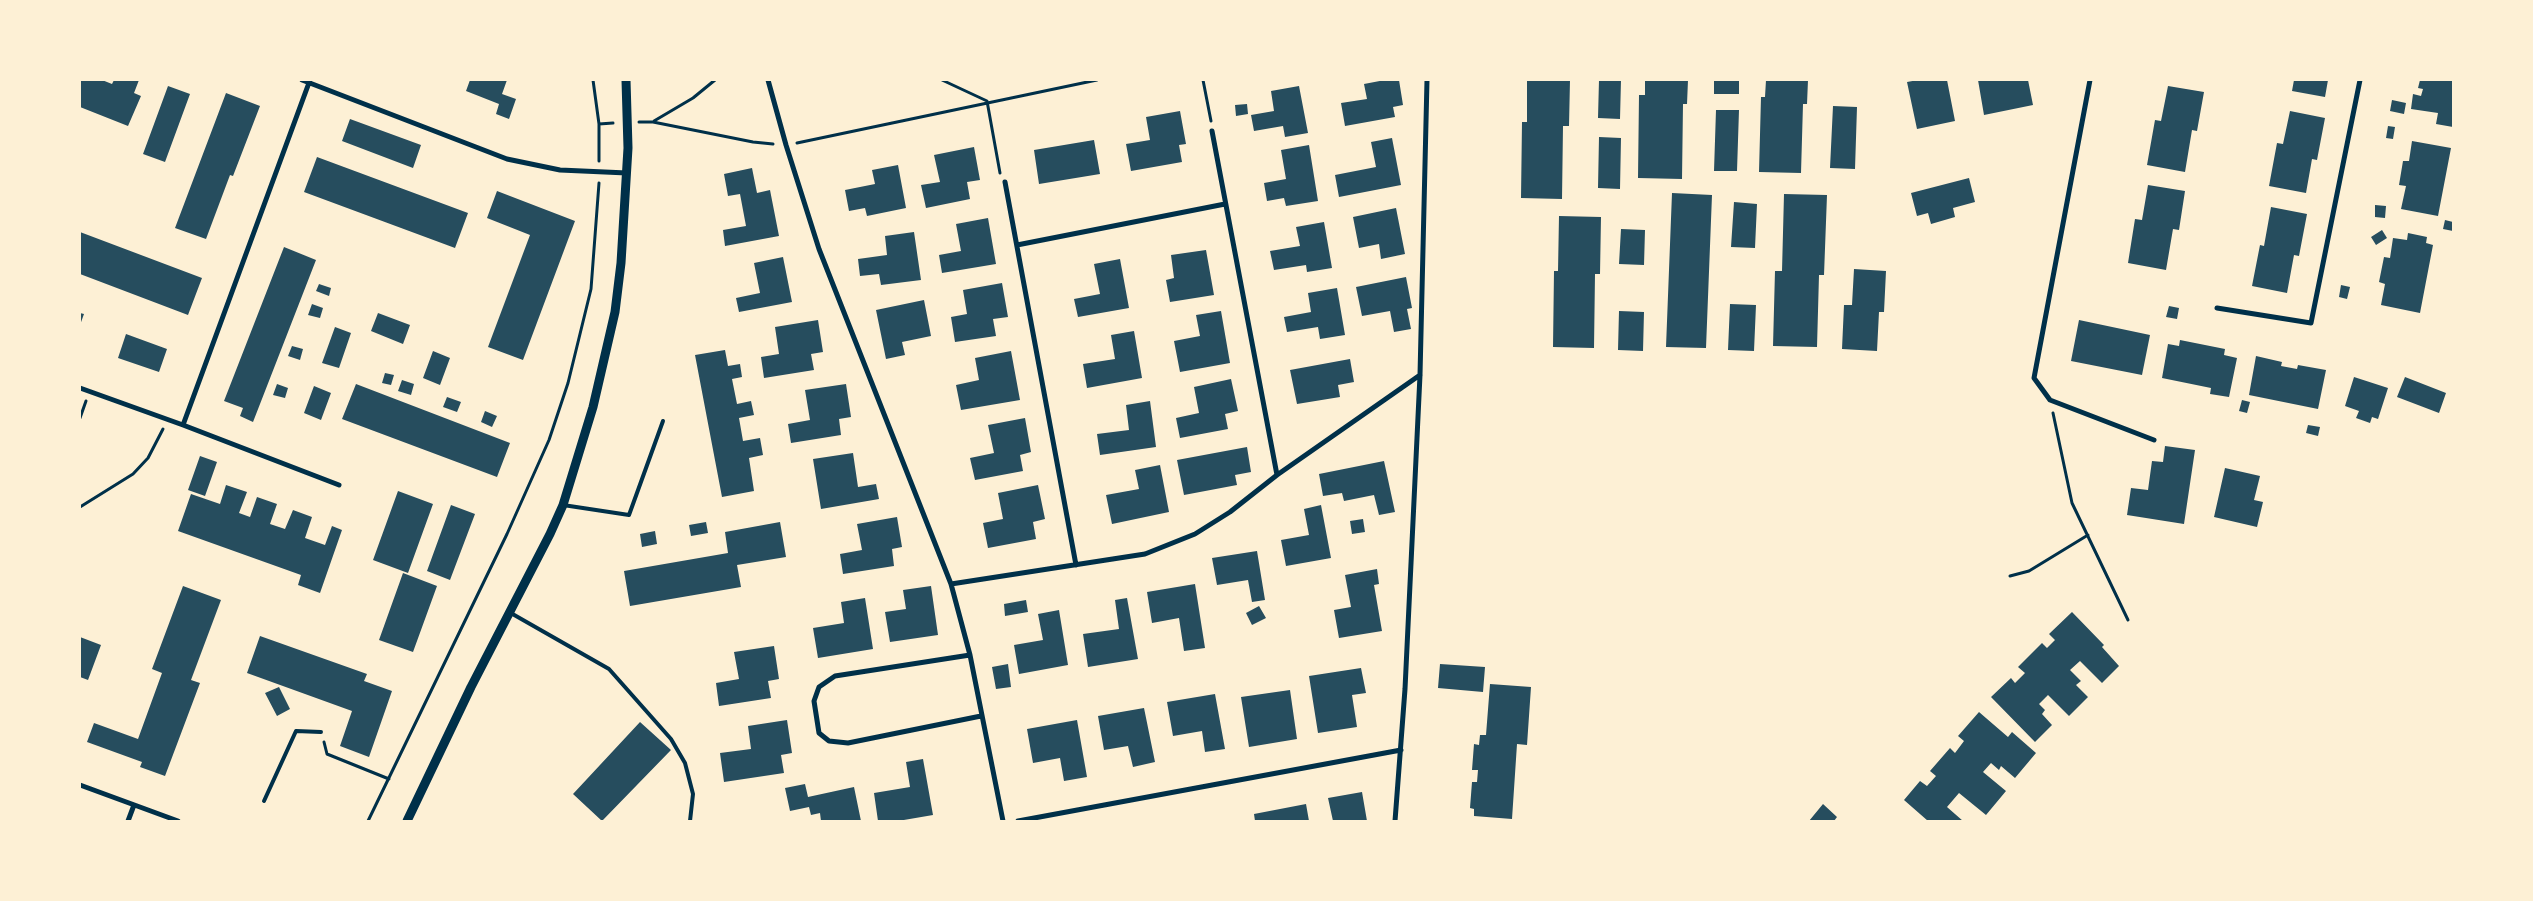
<!DOCTYPE html>
<html>
<head>
<meta charset="utf-8">
<style>
  body { margin:0 }
  #map { position:relative; width:2533px; height:901px; overflow:hidden; background:#fdf0d5; font-family:"IBM Plex Serif",serif }
  canvas { display:block }
  .frame { position:absolute; inset:0; border:81px solid #fdf0d5; pointer-events:none }
</style>
</head>
<body>
<div id="map">
<canvas width="2533" height="901"></canvas>
<div class="frame"></div>
</div>
<script>
const ctx = document.querySelector('canvas').getContext('2d');
ctx.lineJoin = 'round';
function fillPath(path, color) { ctx.fillStyle = color; ctx.fill(path, 'evenodd'); }
const toPath = rows => new Path2D(rows.map(r => 'M' + r).join(''));
function trace(path, color, width, dash) { ctx.strokeStyle = color; ctx.lineWidth = width; ctx.lineCap = dash ? 'butt' : 'round'; ctx.setLineDash(dash || []); ctx.stroke(path); }
fillPath(toPath([
  [80,80,102,80,112,84,114,80,139,80,134,93,141,96,128,126,80,107],
  [470,80,507,80,502,94,516,99,509,119,496,114,499,104,466,91],
  [1385,80,1399,80,1403,105,1393,107,1395,117,1345,126,1341,103,1367,99,1364,84],
  [1527,80,1570,80,1569,126,1563,126,1562,199,1521,198,1522,122,1527,122],
  [1599,80,1621,80,1620,119,1598,118],
  [1645,80,1688,80,1687,104,1683,104,1682,179,1638,178,1639,95,1645,95],
  [1714,80,1739,80,1739,94,1714,94],
  [1766,80,1808,80,1807,104,1803,104,1801,173,1759,172,1761,97,1765,97],
  [1918,80,1947,80,1955,121,1917,129,1907,82],
  [1978,80,2028,80,2033,105,1984,115],
  [2294,80,2328,80,2325,97,2292,91],
  [2420,80,2453,80,2453,127,2436,124,2438,113,2411,109,2413,94,2421,96,2423,89,2418,88],
  [168,86,190,94,165,162,143,154],
  [1299,86,1308,133,1285,137,1283,126,1254,131,1251,115,1274,111,1271,91],
  [2168,86,2204,92,2197,131,2192,130,2185,172,2147,165,2155,120,2161,121],
  [226,93,260,106,233,176,230,175,206,239,175,228],
  [2392,100,2406,103,2404,114,2390,111],
  [1247,104,1248,114,1236,116,1235,105],
  [1833,106,1857,107,1855,169,1830,168],
  [1716,110,1739,110,1737,171,1714,171],
  [1180,111,1186,144,1179,145,1182,162,1131,171,1126,144,1150,140,1146,117],
  [2290,111,2325,118,2317,160,2312,159,2306,193,2269,186,2277,143,2283,144],
  [350,119,421,145,413,168,342,141],
  [2388,126,2395,127,2393,139,2386,138],
  [1599,137,1621,138,1620,189,1598,188],
  [1392,138,1401,185,1339,197,1335,175,1376,167,1371,142],
  [1094,140,1100,174,1039,184,1034,150],
  [2412,141,2451,148,2438,216,2401,209,2406,186,2399,185,2403,161,2409,161],
  [1309,145,1318,201,1286,206,1284,198,1267,201,1264,183,1286,179,1281,150],
  [974,147,980,180,967,182,970,199,926,208,921,185,940,182,934,155],
  [317,157,468,213,455,248,304,192],
  [898,165,906,208,867,216,865,208,849,211,845,190,875,184,872,170],
  [752,168,757,193,770,190,779,236,725,246,723,230,746,226,740,194,728,196,724,174],
  [1969,178,1975,202,1953,208,1955,217,1931,224,1928,213,1917,216,1911,193],
  [2148,185,2185,191,2179,230,2173,229,2166,270,2128,263,2135,219,2142,220],
  [497,191,575,221,523,360,488,347,530,235,487,218],
  [1672,193,1712,195,1706,348,1666,347],
  [1784,194,1827,195,1824,275,1819,275,1817,347,1773,346,1775,271,1782,271],
  [1734,202,1757,204,1755,248,1731,247],
  [2375,205,2386,206,2385,218,2375,217],
  [2271,207,2307,214,2299,256,2294,255,2287,293,2252,286,2260,245,2264,246],
  [1396,208,1405,254,1381,259,1379,244,1359,248,1353,217],
  [1559,216,1601,217,1600,274,1595,274,1594,348,1553,347,1554,271,1558,271],
  [988,218,996,264,942,273,939,255,961,251,956,224],
  [2445,220,2453,222,2453,231,2443,229],
  [1324,222,1332,268,1307,272,1306,265,1274,270,1270,251,1300,246,1296,227],
  [1621,229,1645,230,1644,265,1619,264],
  [2382,230,2387,238,2376,245,2371,237],
  [80,232,202,278,188,315,80,274],
  [914,232,921,280,881,285,879,274,860,276,858,259,887,255,885,236],
  [2408,233,2427,237,2426,243,2433,245,2420,313,2381,305,2385,284,2379,282,2384,257,2390,258,2393,238,2407,240],
  [284,247,316,260,253,422,240,416,243,408,224,401],
  [1206,250,1214,295,1170,302,1166,280,1174,278,1171,255],
  [783,257,792,302,739,312,736,298,760,293,754,263],
  [1120,259,1129,308,1078,317,1074,299,1100,294,1094,264],
  [1854,269,1886,271,1884,312,1879,312,1877,351,1842,349,1844,305,1852,305],
  [1406,277,1412,308,1407,309,1411,329,1394,332,1390,311,1362,316,1356,287],
  [1002,283,1008,317,993,319,996,336,955,342,951,317,967,314,963,290],
  [319,284,331,288,329,296,316,291],
  [2341,285,2350,287,2347,299,2339,297],
  [1337,288,1345,335,1320,339,1318,327,1287,332,1284,317,1311,312,1308,293],
  [924,300,931,336,902,342,905,355,886,359,876,310],
  [312,304,323,308,320,318,308,315],
  [1730,304,1756,305,1754,351,1728,350],
  [2169,306,2179,308,2177,319,2166,317],
  [1221,311,1230,363,1180,372,1174,341,1200,336,1196,315],
  [1619,311,1644,312,1643,351,1618,350],
  [80,313,84,314,80,325],
  [378,313,410,325,403,344,371,331],
  [818,320,823,352,811,354,814,370,764,378,761,357,779,354,775,327],
  [2079,320,2150,335,2142,375,2071,361],
  [335,327,351,333,339,368,322,363],
  [1134,331,1142,378,1087,388,1083,364,1115,359,1111,335],
  [126,334,167,349,159,372,118,358],
  [2180,340,2225,349,2224,355,2237,358,2229,397,2210,394,2211,388,2162,378,2168,344,2179,346],
  [292,346,303,349,300,360,288,356],
  [725,350,728,366,740,364,742,377,732,379,737,404,751,401,754,415,739,418,743,441,760,438,763,455,749,458,754,491,722,497,695,355],
  [433,351,450,358,440,385,423,378],
  [1011,351,1020,400,961,410,956,385,979,380,975,358],
  [2256,356,2282,362,2281,366,2297,369,2298,365,2326,370,2318,409,2249,395],
  [1350,359,1354,382,1338,385,1340,397,1297,404,1290,370],
  [385,373,394,375,391,385,382,383],
  [2354,377,2388,388,2378,419,2372,417,2370,423,2356,418,2359,411,2345,406],
  [2405,377,2446,393,2439,413,2397,397],
  [1231,379,1238,411,1225,414,1228,429,1180,438,1176,418,1199,413,1194,387],
  [402,380,414,384,411,395,398,391],
  [277,384,288,388,285,398,273,395],
  [356,384,510,443,497,477,342,419],
  [846,384,851,417,839,419,841,435,791,443,788,424,810,420,805,390],
  [314,386,331,393,321,420,304,413],
  [447,397,461,402,457,412,443,407],
  [2242,400,2250,402,2247,413,2239,411],
  [1150,401,1156,447,1100,455,1097,434,1129,430,1126,405],
  [485,411,497,416,492,427,481,422],
  [1025,418,1031,452,1020,455,1023,471,975,480,970,458,994,453,988,425],
  [2308,425,2320,427,2318,436,2306,433],
  [2165,446,2195,450,2184,524,2127,515,2131,488,2148,490,2152,461,2163,462],
  [1247,447,1251,472,1235,475,1237,485,1184,495,1177,460],
  [853,453,858,487,876,484,879,499,821,509,813,459],
  [200,456,217,462,205,496,188,490],
  [1384,461,1395,512,1379,515,1374,495,1344,501,1342,493,1323,496,1319,474],
  [1160,465,1169,512,1112,524,1106,495,1139,489,1135,470],
  [2225,468,2260,476,2254,500,2263,502,2257,527,2214,517],
  [226,485,247,492,239,513,250,517,257,497,277,504,270,524,285,529,293,510,312,517,305,538,325,545,332,526,342,530,320,593,298,585,301,575,178,531,191,494,220,504],
  [1038,485,1045,519,1033,522,1036,539,988,548,983,523,1003,519,998,493],
  [398,491,433,504,408,573,373,560],
  [451,505,475,514,450,580,427,571],
  [1321,505,1331,558,1286,566,1281,540,1309,535,1304,509],
  [897,517,902,547,892,549,894,566,843,574,840,554,862,550,857,524],
  [1363,519,1365,532,1352,534,1350,521],
  [706,522,708,533,691,536,689,525],
  [780,522,786,557,737,565,741,587,630,606,624,571,728,553,725,532],
  [655,531,657,544,642,547,640,534],
  [1257,551,1265,600,1252,602,1248,580,1217,585,1212,558],
  [1377,569,1379,584,1374,585,1382,631,1339,638,1334,610,1351,607,1345,575],
  [403,573,437,586,413,652,379,640],
  [1195,584,1205,648,1184,651,1179,618,1152,623,1147,592],
  [183,586,221,600,191,680,200,683,165,776,140,767,142,762,87,742,94,723,138,739,162,673,152,669],
  [931,586,938,635,890,642,885,612,906,609,903,590],
  [865,598,873,649,818,658,813,628,844,623,841,602],
  [1127,598,1138,659,1088,667,1083,634,1119,629,1115,600],
  [1026,600,1028,612,1005,616,1004,604],
  [1259,606,1266,618,1252,625,1246,613],
  [1059,610,1068,665,1019,674,1014,645,1043,640,1038,614],
  [2072,612,2104,645,2102,647,2119,666,2102,683,2080,661,2070,670,2081,681,2076,685,2088,697,2069,716,2048,695,2039,704,2045,710,2042,714,2052,725,2035,742,1991,697,2011,678,2015,683,2025,673,2018,667,2042,643,2047,648,2055,640,2049,634],
  [260,636,367,674,364,681,392,691,369,757,340,746,352,711,247,673],
  [80,637,101,645,88,680,80,677],
  [774,646,779,679,768,681,771,698,719,706,716,683,739,679,734,652],
  [1008,664,1011,687,996,689,992,667],
  [1440,664,1485,667,1483,692,1438,688],
  [1361,668,1366,693,1352,695,1357,727,1318,733,1309,676],
  [1490,684,1531,687,1527,745,1517,744,1512,819,1474,816,1474,809,1470,808,1472,782,1477,782,1478,770,1472,770,1474,744,1479,745,1480,735,1486,735],
  [279,687,290,709,277,716,265,693],
  [1290,690,1297,739,1249,747,1241,697],
  [1215,694,1225,749,1205,752,1202,731,1173,736,1167,702],
  [1144,708,1155,762,1133,767,1128,746,1104,750,1098,716],
  [1979,712,2008,737,2012,732,2036,753,2015,778,2001,766,1999,770,1991,763,1983,772,2006,791,1986,815,1959,793,1947,807,1963,821,1928,821,1904,800,1920,781,1927,786,1936,776,1930,771,1950,748,1955,753,1964,741,1958,736],
  [787,720,792,753,781,755,784,773,724,782,720,753,751,749,748,726],
  [1077,720,1087,777,1064,781,1060,758,1033,763,1027,729],
  [640,722,671,750,602,821,573,794],
  [923,759,933,815,898,821,878,821,874,793,910,787,906,762],
  [805,784,808,797,854,787,861,821,821,821,820,813,811,815,809,807,790,811,785,788],
  [1362,792,1367,821,1333,821,1328,798],
  [1306,804,1309,821,1255,821,1254,814],
  [1823,804,1837,817,1834,821,1809,821]
]), '#264d5e');
trace(toPath([
  [593,80,599,124,599,161],
  [942,80,987,101,1000,173],
  [1203,80,1211,121],
  [654,121,693,98,715,80],
  [639,122,653,122,753,142,773,144],
  [599,124,613,123],
  [797,143,1097,80],
  [2053,413,2072,503,2128,620],
  [80,418,86,401],
  [80,507,133,474,148,458,163,429],
  [2010,576,2029,571,2088,535],
  [324,742,327,754,389,779],
  [368,821,507,534,549,440,568,383,591,289,599,183]
]), '#003049', 3);
trace(toPath([
  [563,505,629,515,663,421],
  [509,612,609,669,671,739,685,763,693,794,690,821],
  [264,801,296,731,321,732]
]), '#003049', 4);
trace(toPath([
  [302,80,507,159,560,170,627,173],
  [768,80,786,145,819,249,951,584,970,655,1003,821],
  [2090,80,2034,378,2050,400,2154,440],
  [1212,131,1277,475],
  [1005,182,1076,565],
  [1017,245,1225,204],
  [2217,308,2311,323,2360,80],
  [80,388,183,425,310,80],
  [183,425,339,485],
  [951,584,1145,554,1195,534,1230,512,1277,475,1420,375],
  [970,655,835,676,819,687,814,701,819,733,829,741,848,743,981,716],
  [80,785,178,821],
  [128,821,134,805],
  [1018,821,1401,750],
  [1395,821,1405,689,1420,375,1427,80]
]), '#003049', 5);
trace(toPath([
  [407,821,471,687,550,534,563,505,593,407,615,312,621,263,628,148,626,80]
]), '#003049', 9);
</script>
</body>
</html>
